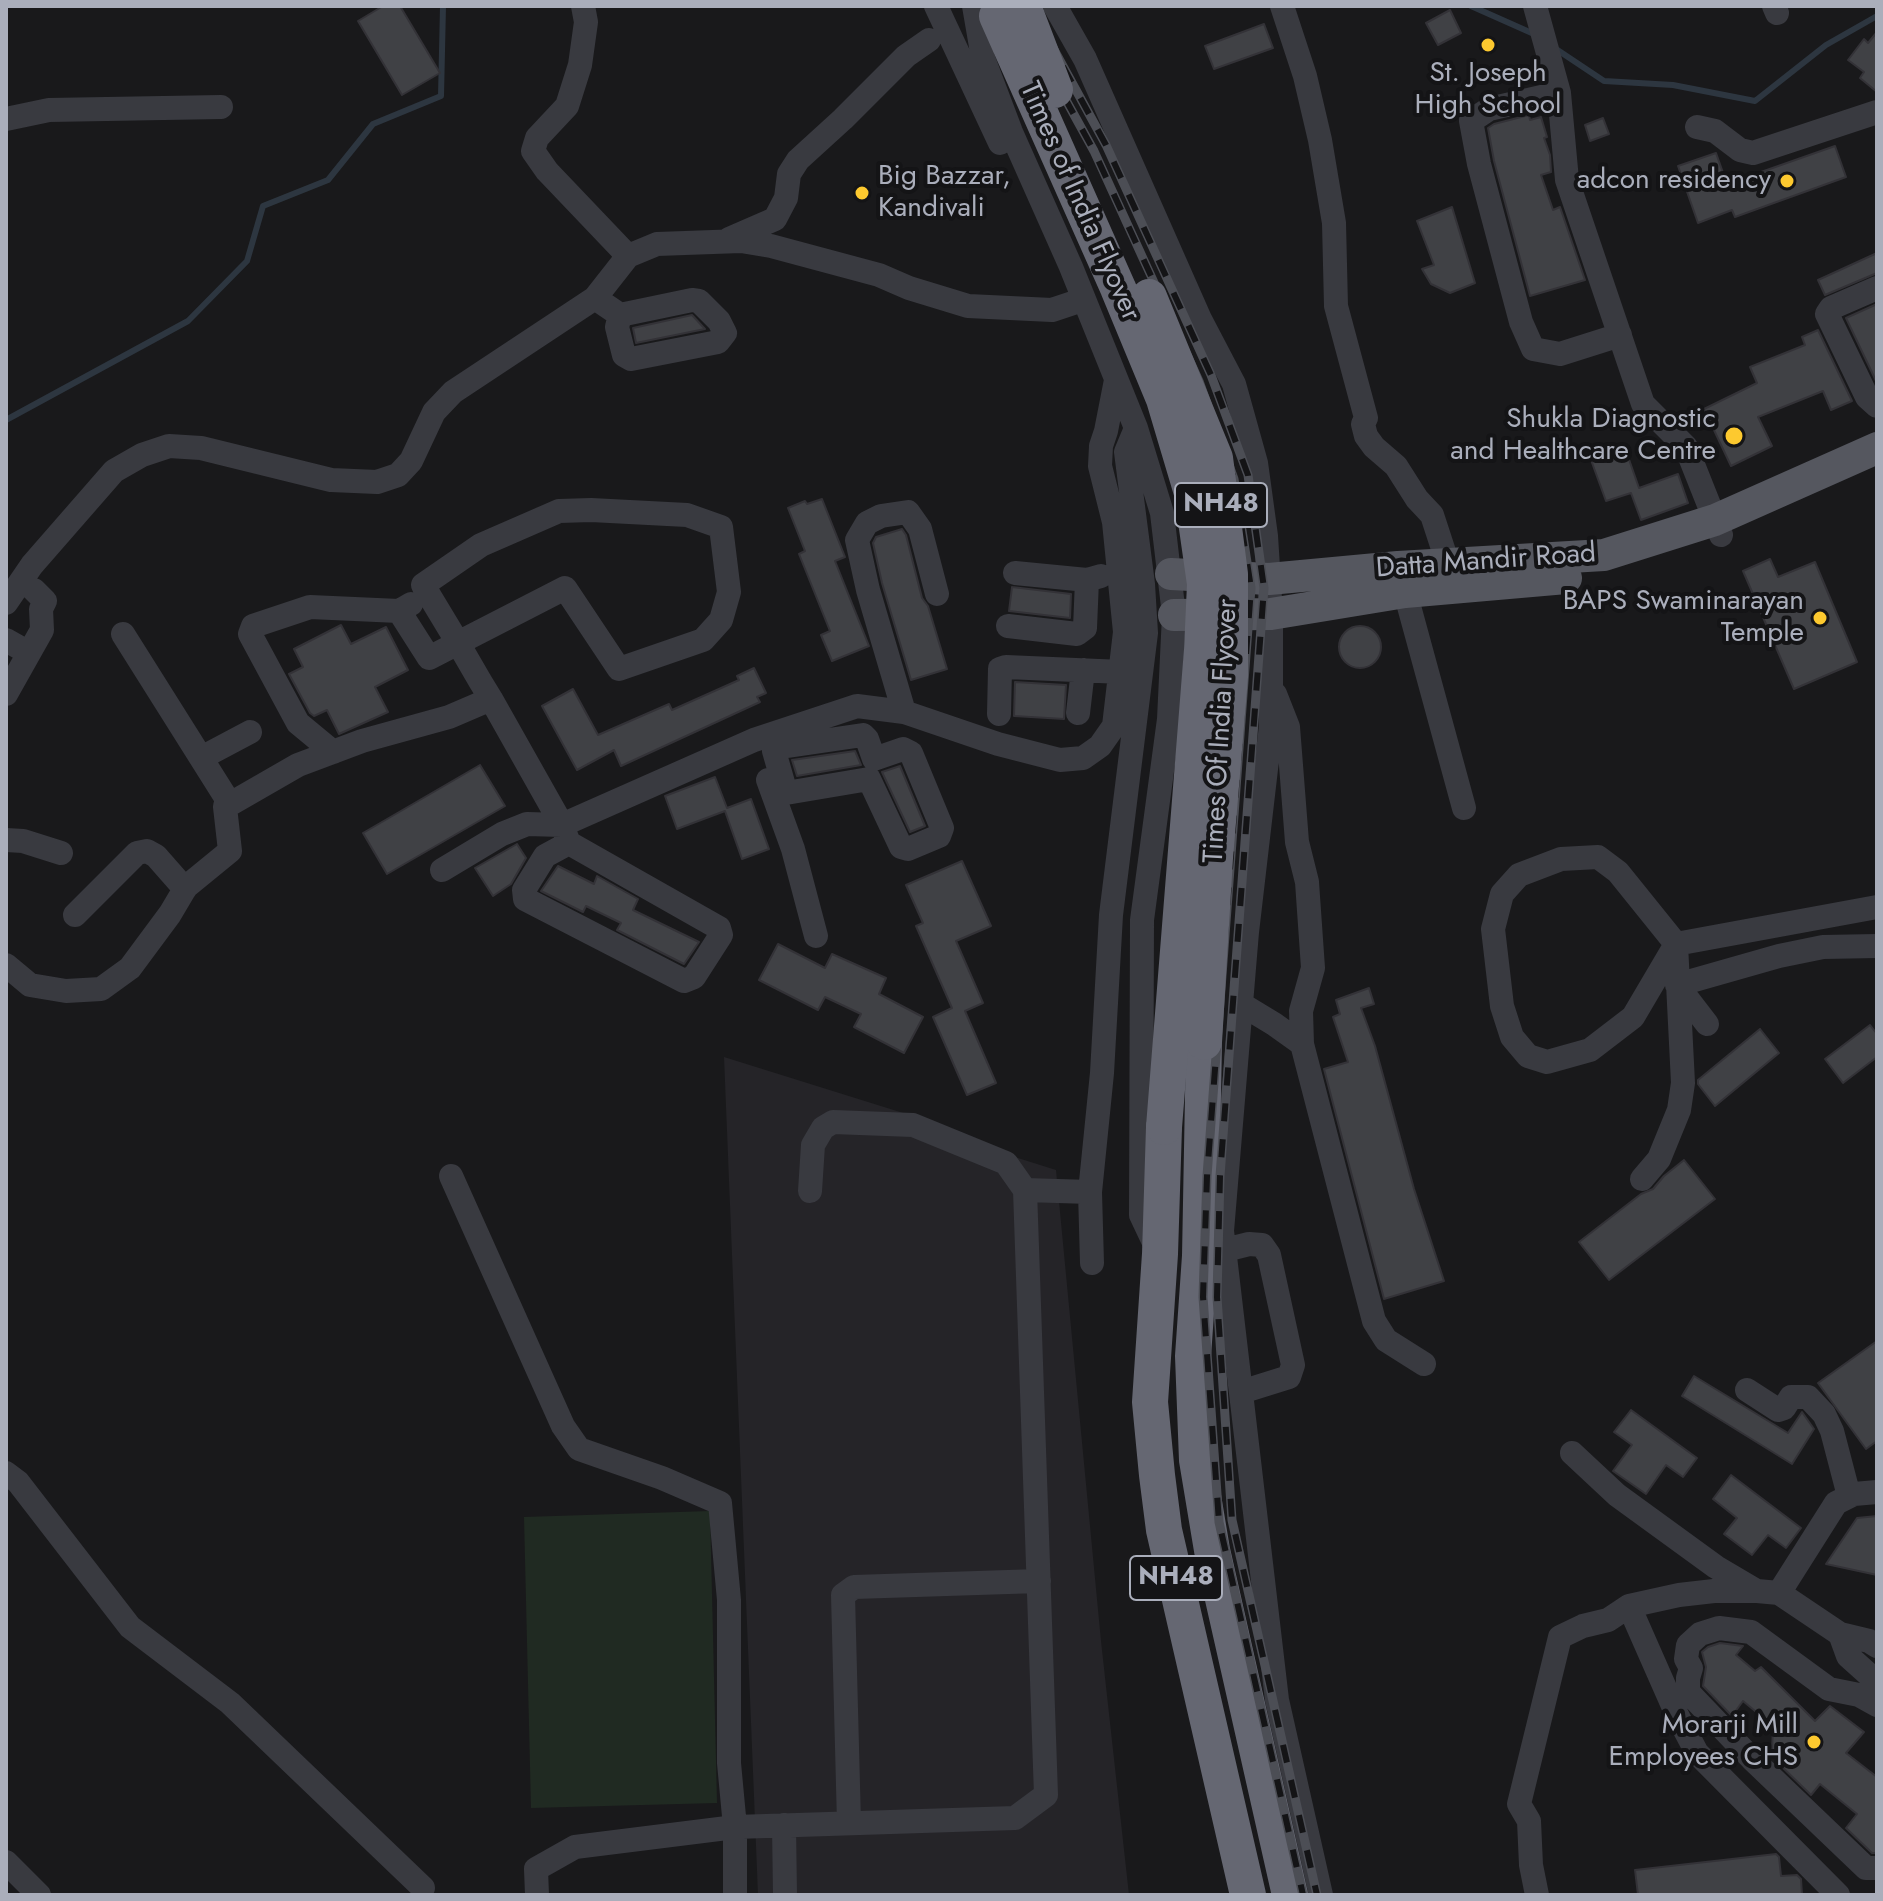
<!DOCTYPE html>
<html>
<head>
<meta charset="utf-8">
<style>
  body { margin:0 }
  #map { position:relative; width:1883px; height:1901px; overflow:hidden; background:#19191b; font-family:Jost,sans-serif }
  canvas { display:block }
  .frame { position:absolute; inset:0; border:8px solid #aaaebb; pointer-events:none }
</style>
</head>
<body>
<div id="map">
<canvas width="1883" height="1901"></canvas>
<div class="frame"></div>
</div>
<script>
const ctx = document.querySelector('canvas').getContext('2d');
ctx.lineJoin = 'round';
function fillPath(path, color) { ctx.fillStyle = color; ctx.fill(path, 'evenodd'); }
const toPath = rows => new Path2D(rows.map(r => 'M' + r).join(''));
function trace(path, color, width, dash) { ctx.strokeStyle = color; ctx.lineWidth = width; ctx.lineCap = dash ? 'butt' : 'round'; ctx.setLineDash(dash || []); ctx.stroke(path); }
function label(font, color, halo, rows, align = 'center') {
  ctx.font = font + ' Jost,sans-serif'; ctx.lineWidth = 8; ctx.setLineDash([]); ctx.textBaseline = 'middle'; ctx.strokeStyle = halo; ctx.fillStyle = color; for (const [text, x, y, turn = 0] of rows) {
    ctx.save(); ctx.translate(x, y); ctx.rotate((+turn || 0) * Math.PI / 180); ctx.textAlign = isNaN(turn) ? turn : align; if (halo) ctx.strokeText(text, 0, 0); ctx.fillText(text, 0, 0); ctx.restore();
  }
}
fillPath(toPath([
  [724,1057,948,1127,1018,1158,1056,1170,1101,1641,1129,1895,758,1895]
]), '#252428');
fillPath(toPath([
  [710,1511,717,1803,531,1808,524,1517]
]), '#202a22');
trace(toPath([
  [1471,6,1534,34],
  [1556,49,1604,81,1673,85,1755,101,1826,45,1877,16],
  [6,420,188,321,247,261,263,206,328,180,373,124,441,96,443,6]
]), '#2d3640', 6);
const building = toPath([
  [383,6,400,6,440,73,402,95,358,21,383,6],
  [1450,10,1461,33,1438,45,1426,23,1450,10],
  [1264,24,1273,48,1214,69,1205,46,1264,24],
  [1877,32,1877,92,1860,78,1864,72,1848,60,1864,39,1868,43,1877,32],
  [1529,115,1530,120,1541,117,1547,137,1544,138,1550,155,1551,172,1541,175,1553,210,1560,207,1585,280,1530,296,1494,161,1488,128,1494,124,1529,115],
  [1603,118,1609,134,1590,141,1585,125,1603,118],
  [1835,146,1846,177,1735,217,1732,210,1698,223,1678,166,1716,153,1727,184,1835,146],
  [1452,207,1475,283,1450,293,1431,284,1422,269,1434,265,1417,221,1452,207],
  [1877,253,1877,273,1825,295,1818,280,1877,253],
  [1877,304,1877,383,1846,318,1877,304],
  [692,315,705,329,636,343,633,328,692,315],
  [1818,330,1852,401,1831,410,1823,391,1758,417,1772,446,1731,466,1704,409,1757,383,1750,367,1805,345,1802,337,1818,330],
  [1625,448,1639,488,1678,474,1688,503,1641,520,1631,493,1606,501,1591,460,1625,448],
  [822,499,845,557,835,561,869,646,832,661,821,635,830,631,799,554,805,551,788,508,805,501,807,504,822,499],
  [902,529,906,535,922,598,928,606,947,669,911,680,882,583,873,543,876,537,902,529],
  [1770,559,1778,577,1815,562,1857,662,1794,689,1743,571,1770,559],
  [1012,587,1071,594,1070,618,1009,611,1012,587],
  [341,625,351,644,386,627,408,670,375,687,388,712,339,734,327,710,314,716,310,713,289,674,303,667,294,649,341,625],
  '1339 647a21 21 0 1 1 42 0a21 21 0 1 1-42 0Z',
  [754,668,766,693,757,697,760,702,621,766,614,750,577,770,542,706,573,689,598,735,669,704,672,710,739,680,737,676,754,668],
  [1015,682,1066,685,1064,719,1014,716,1015,682],
  [855,751,861,765,797,776,792,760,855,751],
  [480,765,505,806,387,874,363,833,480,765],
  [900,766,925,826,910,832,882,772,900,766],
  [715,777,727,808,751,799,769,849,742,859,725,811,677,829,665,796,715,777],
  [517,844,526,858,511,884,493,896,475,868,517,844],
  [962,861,991,926,956,941,983,1003,965,1011,996,1083,967,1095,933,1017,952,1008,916,926,923,923,906,885,962,861],
  [558,866,594,884,597,876,638,899,633,910,699,942,684,964,617,930,621,923,586,906,583,912,541,891,558,866],
  [778,944,825,968,832,954,886,978,879,994,923,1017,904,1053,854,1027,861,1014,825,997,818,1010,759,980,778,944],
  [1369,988,1374,1004,1361,1008,1375,1046,1414,1189,1444,1281,1384,1299,1324,1069,1348,1062,1333,1017,1340,1014,1336,1000,1369,988],
  [1870,1025,1877,1034,1877,1057,1843,1083,1825,1059,1870,1025],
  [1760,1029,1779,1053,1715,1106,1698,1084,1698,1080,1760,1029],
  [1684,1160,1715,1199,1609,1280,1579,1242,1641,1194,1653,1189,1664,1176,1684,1160],
  [1877,1341,1877,1441,1866,1449,1818,1383,1877,1341],
  [1694,1376,1788,1433,1802,1412,1814,1429,1792,1464,1682,1396,1694,1376],
  [1631,1410,1697,1458,1683,1477,1666,1465,1646,1494,1613,1471,1632,1445,1614,1432,1631,1410],
  [1731,1475,1801,1528,1786,1548,1768,1535,1752,1555,1724,1534,1737,1518,1713,1499,1731,1475],
  [1877,1516,1877,1575,1826,1564,1857,1518,1877,1516],
  [1720,1643,1743,1646,1736,1655,1755,1671,1761,1667,1815,1721,1830,1706,1864,1732,1846,1753,1877,1777,1877,1853,1872,1853,1846,1828,1857,1814,1820,1784,1811,1795,1776,1761,1772,1752,1773,1726,1743,1701,1732,1716,1703,1686,1706,1667,1702,1652,1708,1647,1720,1643],
  [1776,1854,1779,1857,1781,1876,1797,1875,1801,1879,1802,1895,1638,1895,1635,1870,1776,1854]
]);
fillPath(building, '#404145');
trace(building, '#333237', 2);
trace(toPath([
  [583,6,586,22,580,65,567,106,537,138,533,151,547,171,628,256],
  [936,6,1000,143],
  [974,6,983,58,1011,132,1071,267,1136,428,1162,513,1174,615,1169,719,1142,920,1141,1215,1157,1249],
  [1055,6,1085,59,1200,319,1234,384,1256,463,1266,536,1271,614,1271,726,1247,932,1222,1231,1277,1700,1321,1895],
  [1282,6,1305,76,1320,140,1334,223,1336,306,1366,418,1363,424,1366,436,1374,447,1396,466,1417,499,1432,515,1448,564],
  [1535,6,1559,93,1567,180,1643,404,1686,447,1721,535],
  [1774,6,1777,13],
  [1559,93,1489,109,1471,121,1479,164,1521,322,1533,349,1560,354,1620,335],
  [6,119,49,110,221,107],
  [1697,127,1715,131,1740,150,1753,153,1877,112],
  [729,239,775,219,786,198,789,174,798,160,843,119,906,56,929,40],
  [1877,288,1831,308,1827,314,1867,397,1877,406],
  [595,298,620,315,617,327,624,355,631,359,718,342,725,333,719,321,699,301,692,300,620,315],
  [1015,573,1087,580,1101,576],
  [1401,577,1464,808],
  [6,603,32,565,114,471,142,455,169,446,201,448,331,480,377,482,398,475,411,461,434,412,453,392,595,298,628,256,657,244,741,241,771,246,879,275,909,288,968,306,1052,310,1073,303],
  [399,611,429,658,458,643,565,588,619,669,703,640,721,620,729,592,721,527,687,515,591,510,559,511,481,545,423,585,458,643,480,681,491,699],
  [1008,626,1077,634,1085,628,1087,580],
  [123,634,230,804],
  [6,640,29,653],
  [6,694,42,630,41,609,45,601,34,590],
  [1275,694,1288,727,1297,842,1307,882,1313,968,1301,1011,1302,1044,1374,1321,1386,1340,1424,1364],
  [904,712,868,590,857,540,867,523,881,516,908,512,920,529,937,594],
  [1078,713,1083,670],
  [999,714,1000,669,1006,667,1122,672],
  [333,752,298,723,250,634,253,626,310,607,399,611,411,604],
  [201,758,250,732],
  [768,780,793,849,816,936],
  [774,795,869,779,901,847,908,849,939,836,942,828,911,753,903,749,874,759,867,739,863,735,781,747,774,751,786,793],
  [6,840,23,841,61,853],
  [442,870,502,834,527,824,562,825,569,843,719,928,721,935,694,977,684,981,525,899,524,890,545,856,569,843],
  [75,915,137,853,147,851,156,856,185,889],
  [6,965,30,985,66,991,101,989,130,968,170,914,186,887,230,851,225,807,298,765,362,741,449,717,491,699,562,825,754,740,857,706,904,712,998,744,1060,760,1083,758,1100,746,1114,726,1125,632,1114,522,1100,466,1101,446,1106,431,1116,380],
  [1241,1004,1274,1024,1302,1044],
  [1707,1024,1677,985,1779,956,1823,947,1877,946],
  [451,1176,563,1426,579,1449,662,1478,720,1503,729,1600,729,1763,735,1827,735,1895],
  [1642,1179,1659,1159,1679,1110,1683,1083,1676,944,1618,872,1598,857,1561,859,1519,875,1502,894,1493,929,1502,1006,1512,1037,1528,1056,1547,1062,1590,1050,1633,1017,1676,944,1877,907],
  [810,1191,813,1145,823,1128,833,1122,913,1125,1006,1163,1025,1190,1090,1192],
  [1225,1250,1249,1244,1262,1245,1269,1255,1293,1365,1289,1377,1241,1392],
  [1092,1263,1090,1192,1102,1073,1111,915,1146,633,1143,584,1126,452,1136,428],
  [1747,1390,1778,1410,1784,1408,1791,1397,1808,1397,1824,1414,1832,1431,1849,1496],
  [1572,1453,1617,1495,1716,1567,1755,1590],
  [6,1473,18,1482,130,1627,230,1703,423,1888],
  [1779,1593,1836,1503,1854,1494,1877,1492],
  [1629,1606,1677,1715,1697,1753,1838,1895],
  [1840,1634,1848,1656,1877,1682],
  [1877,1705,1859,1695,1829,1689,1751,1632,1719,1628,1700,1634,1688,1645,1686,1659,1691,1668,1688,1678,1688,1692,1752,1759,1866,1868,1877,1868],
  [849,1823,843,1595,854,1587,1039,1581],
  [784,1825,785,1895],
  [6,1862,39,1895],
  [537,1895,536,1869,575,1847,735,1827,1015,1818,1046,1795,1025,1190],
  [1537,1895,1531,1865,1529,1821,1519,1804,1560,1637,1583,1626,1608,1620,1629,1606,1679,1595,1714,1591,1757,1591,1779,1593,1840,1634,1869,1641,1877,1646]
]), '#393a40', 24);
trace(toPath([
  [1171,574,1269,579,1398,567,1604,555,1715,520,1877,448],
  [1174,615,1271,614,1405,592,1566,578]
]), '#55575f', 32);
trace(toPath([
  [1204,1042,1200,1256,1193,1356,1197,1460,1212,1550,1290,1895],
  [1164,1127,1160,1254,1150,1402,1157,1475,1164,1530,1248,1895]
]), '#656772', 36);
const rail = toPath([
  [1008,6,1040,53,1094,151,1199,381,1234,479,1251,588,1207,1176,1203,1297,1219,1522,1303,1895],
  [1024,6,1052,46,1106,145,1211,375,1248,475,1264,588,1220,1176,1217,1297,1232,1520,1317,1895]
]);
trace(rail, '#4c4e55', 9);
trace(rail, '#141416', 6, [18]);
trace(toPath([
  [1023,6,1055,90],
  [997,16,1118,288,1164,399,1192,493,1205,584,1202,650,1164,1127],
  [1149,297,1215,458,1230,574,1230,677,1215,858,1204,1042]
]), '#656772', 36);
for (const [x, y, r, color] of [
  [1488,45,8,"#fdc92f"],
  [1787,181,8,"#fdc92f"],
  [862,193,8,"#fdc92f"],
  [1734,436,10,"#fdc92f"],
  [1820,618,8,"#fdc92f"],
  [1814,1742,8,"#fdc92f"]
]) { const dot = new Path2D(); dot.arc(x, y, r, 0, 2 * Math.PI); ctx.fillStyle = color; ctx.fill(dot); trace(dot, '#141416', 3); }
for (const [x, y, w] of [
  [1221,505,92],
  [1176,1578,92]
]) { const box = new Path2D(); box.roundRect(x - w / 2, y - 22, w, 44, 6); ctx.fillStyle = '#141416'; ctx.fill(box); trace(box, '#aaaebb', 2); }
label('bold 26px', '#aaaebb', null, [
  ["NH48",1221,505],
  ["NH48",1176,1578]
]);
label('28px', '#aaaebb', '#141416', [
  ["St. Joseph",1488,74,"center"],
  ["High School",1488,106,"center"],
  ["Big Bazzar,",878,177,"left"],
  ["Kandivali",878,209,"left"],
  ["adcon residency",1771,181],
  ["Shukla Diagnostic",1716,420],
  ["and Healthcare Centre",1716,452],
  ["BAPS Swaminarayan",1804,602],
  ["Temple",1804,634],
  ["Morarji Mill",1798,1726],
  ["Employees CHS",1798,1758]
], 'right');
label('28px', '#aaaebb', '#141416', [
  ["Times of India Flyover",1079,202,66],
  ["Datta Mandir Road",1486,562,-4],
  ["Times Of India Flyover",1222,731,-87]
]);
</script>
</body>
</html>
